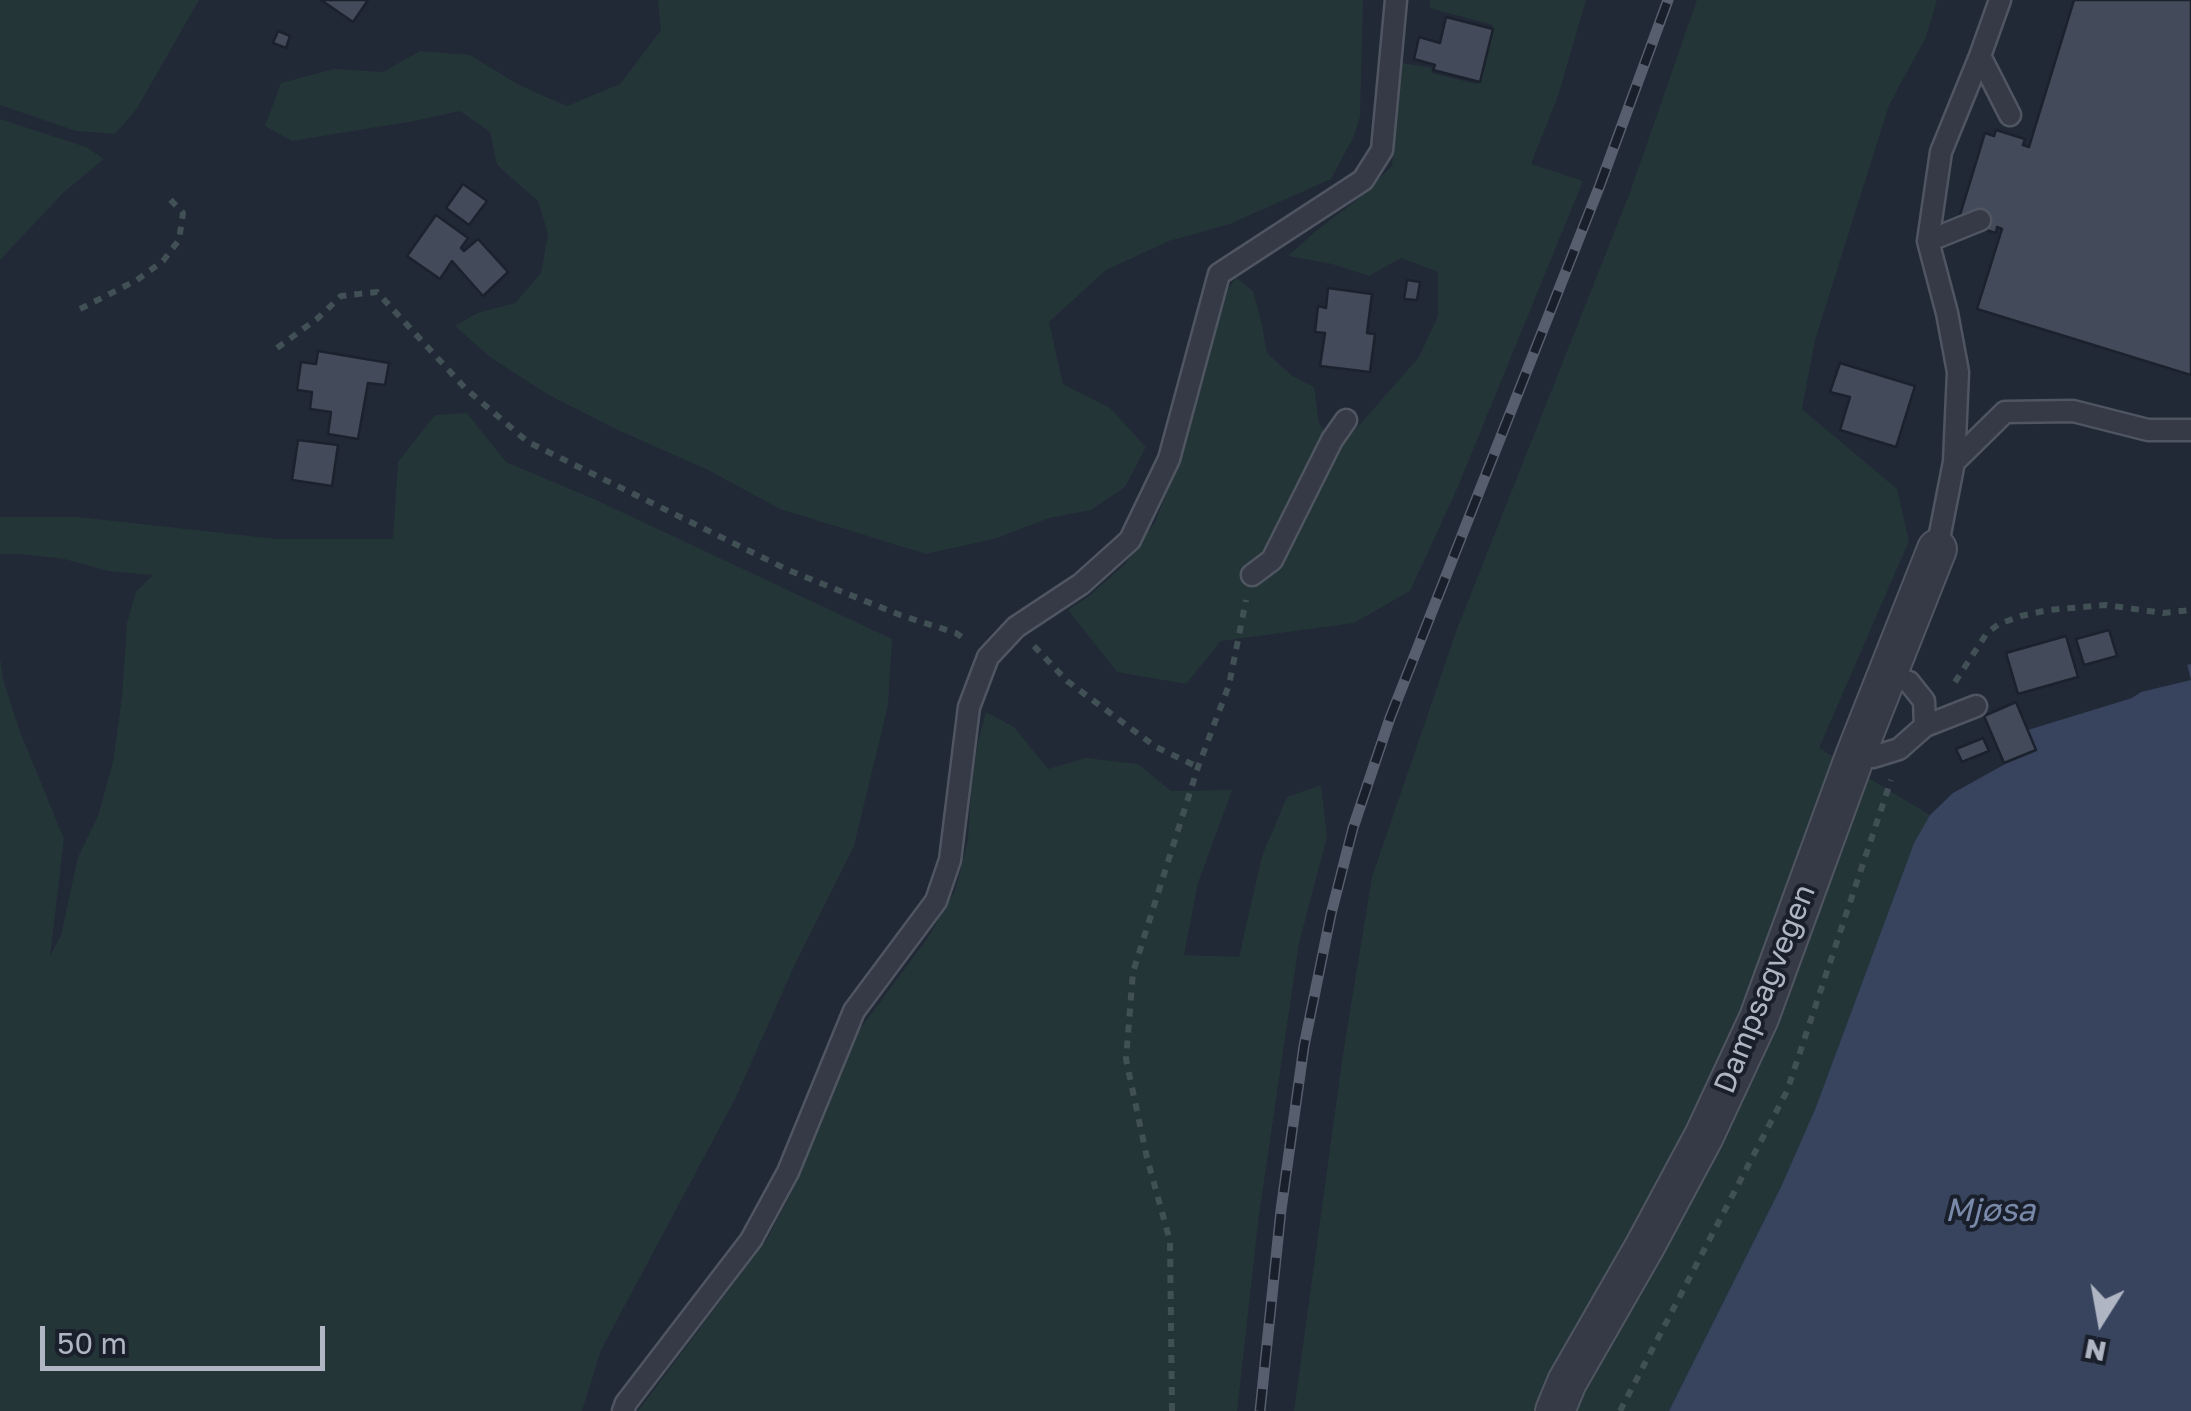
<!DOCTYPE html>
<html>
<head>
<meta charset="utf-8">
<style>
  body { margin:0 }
  #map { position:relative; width:2191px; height:1411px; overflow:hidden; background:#212836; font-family:"Golos Text",sans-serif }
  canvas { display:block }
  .north { position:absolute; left:2051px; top:1271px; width:100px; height:100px; -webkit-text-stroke:8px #1a202b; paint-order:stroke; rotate:191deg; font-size:28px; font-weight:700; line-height:40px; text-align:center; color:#afb5c3 }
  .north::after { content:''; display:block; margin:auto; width:35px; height:45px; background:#afb5c3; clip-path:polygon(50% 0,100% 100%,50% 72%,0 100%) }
  .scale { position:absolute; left:40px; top:1326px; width:285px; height:45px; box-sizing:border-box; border:5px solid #afb5c3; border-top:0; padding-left:12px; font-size:30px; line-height:35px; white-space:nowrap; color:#afb5c3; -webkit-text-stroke:8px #1a202b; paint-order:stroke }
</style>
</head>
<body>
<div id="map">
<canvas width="2191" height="1411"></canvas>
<div class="north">N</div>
<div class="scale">50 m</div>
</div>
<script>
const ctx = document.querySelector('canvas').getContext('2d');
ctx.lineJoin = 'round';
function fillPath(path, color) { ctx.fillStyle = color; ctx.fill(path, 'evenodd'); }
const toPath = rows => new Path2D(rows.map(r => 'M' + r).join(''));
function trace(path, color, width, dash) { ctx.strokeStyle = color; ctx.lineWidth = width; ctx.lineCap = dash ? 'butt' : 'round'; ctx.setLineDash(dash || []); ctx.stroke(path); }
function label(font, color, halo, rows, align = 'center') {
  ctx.font = font + ' "Golos Text",sans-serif'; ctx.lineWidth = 8; ctx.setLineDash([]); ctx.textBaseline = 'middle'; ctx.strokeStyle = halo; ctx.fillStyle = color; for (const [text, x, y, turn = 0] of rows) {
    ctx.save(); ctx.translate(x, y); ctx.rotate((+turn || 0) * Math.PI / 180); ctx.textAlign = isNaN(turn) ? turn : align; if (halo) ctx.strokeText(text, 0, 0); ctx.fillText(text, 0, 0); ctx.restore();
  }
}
fillPath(toPath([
  [0,0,199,0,136,110,115,134,76,131,0,105],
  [658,0,1363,0,1360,117,1353,138,1331,179,1230,224,1169,241,1106,270,1049,322,1063,384,1110,408,1146,447,1125,487,1091,510,1049,518,997,538,926,554,780,509,708,470,620,431,547,394,490,357,455,326,477,313,515,303,541,273,548,234,538,201,497,165,490,132,460,111,414,121,292,141,265,126,281,83,334,69,383,72,420,51,470,55,519,85,567,106,620,84,661,30],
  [1430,0,1586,0,1558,96,1531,164,1583,181,1457,489,1410,591,1354,623,1221,641,1186,684,1117,672,1068,610,1088,597,1124,565,1155,522,1175,472,1222,297,1236,278,1253,291,1262,325,1267,353,1292,376,1314,387,1319,424,1341,446,1419,357,1438,316,1438,272,1401,258,1369,276,1332,264,1288,256,1316,231,1358,199,1392,166,1401,63,1432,68,1431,73,1477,84,1493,25,1430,8],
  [1697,0,1937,0,1926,37,1889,105,1815,340,1802,409,1897,489,1909,541,1819,748,1930,815,1914,843,1816,1107,1781,1187,1669,1411,1294,1411,1343,1054,1372,877,1457,629,1629,195],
  [0,119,86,147,104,159,64,192,0,260],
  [467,413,506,462,594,499,892,639,888,705,854,846,796,962,735,1099,601,1350,582,1411,0,1411,0,657,3,679,19,729,64,839,50,956,61,935,78,857,98,816,113,762,122,697,127,623,136,592,153,575,108,571,64,559,20,554,0,554,0,517,78,517,277,539,393,539,398,462,435,415],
  [986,712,1014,727,1048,769,1086,758,1138,764,1171,791,1232,790,1198,883,1184,955,1239,957,1262,856,1287,797,1321,785,1327,837,1299,943,1259,1215,1237,1411,638,1411,767,1239,797,1182,857,1033,927,939,955,891,968,840,971,789,978,742]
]), '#243538');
fillPath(toPath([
  [2191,664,2191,1411,1669,1411,1781,1187,1816,1107,1914,843,1930,815,1953,793,2007,763,1989,715,2092,686]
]), '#38445e');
fillPath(toPath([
  [2186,660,2191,680,2141,692,2132,698,2028,730,2036,750,2006,763,1986,715,2009,705,2091,681]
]), '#212836');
const building = toPath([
  [321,0,368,0,353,22,321,0],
  [2074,0,2191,0,2191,375,1977,309,2002,229,1997,227,1996,233,1966,224,1968,218,1960,215,1985,133,1994,136,1996,130,2025,139,2023,145,2029,147,2074,0],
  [1446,17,1493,29,1480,82,1433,70,1435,65,1414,59,1419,37,1440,43,1446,17],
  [278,31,290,36,286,48,273,43,278,31],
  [463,184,487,201,469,225,446,208,463,184],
  [436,215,468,238,461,248,464,251,478,239,508,272,483,296,452,261,440,279,407,256,436,215],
  [1407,280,1420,282,1417,300,1404,299,1407,280],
  [1328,288,1372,294,1367,333,1375,334,1370,372,1320,366,1325,333,1315,332,1318,306,1326,308,1328,288],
  [318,351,389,363,385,385,368,383,358,439,328,434,331,412,310,409,312,392,297,390,301,362,316,364,318,351],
  [1840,363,1915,386,1896,447,1840,430,1850,397,1830,392,1840,363],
  [298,440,338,445,332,486,292,480,298,440],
  [2109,630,2117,656,2084,665,2076,639,2109,630],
  [2066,636,2078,677,2018,694,2006,653,2066,636],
  [2016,702,2036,750,2004,763,1984,716,2016,702],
  [1983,738,1989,751,1962,762,1956,749,1983,738]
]);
fillPath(building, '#434b5a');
trace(building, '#1c222d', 2.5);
const service = toPath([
  [1980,56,2010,115],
  [1928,241,1980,220],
  [1954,462,2005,412,2073,411,2148,430,2191,430],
  [1937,549,1954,462,1958,372,1947,313,1928,241,1941,152,1980,56,2000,0],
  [1252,575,1272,560,1332,440,1346,420],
  [1925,726,1976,706],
  [1855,756,1873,757,1899,749,1925,726,1924,701,1909,682,1886,675],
  [623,1411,626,1403,751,1240,788,1172,854,1011,936,901,950,860,969,707,988,657,1016,627,1081,584,1130,540,1169,459,1219,274,1363,180,1382,150,1396,0]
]);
const minor = toPath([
  [1555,1411,1567,1382,1645,1246,1704,1136,1759,1018,1855,756,1937,549]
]);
trace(service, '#4f5561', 25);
trace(minor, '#4f5561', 42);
trace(toPath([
  [80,309,137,280,163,261,179,240,183,213,166,195],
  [277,348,318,318,341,296,377,292,466,389,528,442,788,570,900,615,956,633,967,641],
  [1034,646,1067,681,1156,747,1198,767],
  [1955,682,1987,633,1999,624,2021,616,2048,610,2106,605,2163,613,2191,610],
  [1172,1411,1170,1241,1147,1158,1126,1059,1133,972,1198,767,1229,685,1246,600],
  [1620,1411,1787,1091,1891,780]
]), '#415054', 6, [8, 8]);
trace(service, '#353a46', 20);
trace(minor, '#353a46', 38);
const rail = toPath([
  [1260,1411,1281,1210,1304,1046,1331,914,1353,828,1390,718,1600,185,1668,0]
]);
trace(rail, '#575e6d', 11);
trace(rail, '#1a202b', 8, [22]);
label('30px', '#afb5c3', '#1a202b', [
  ["Dampsagvegen",1765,989,-68]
]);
label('italic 32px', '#7989aa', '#1a202b', [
  ["Mjøsa",1990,1211]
]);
</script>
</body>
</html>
